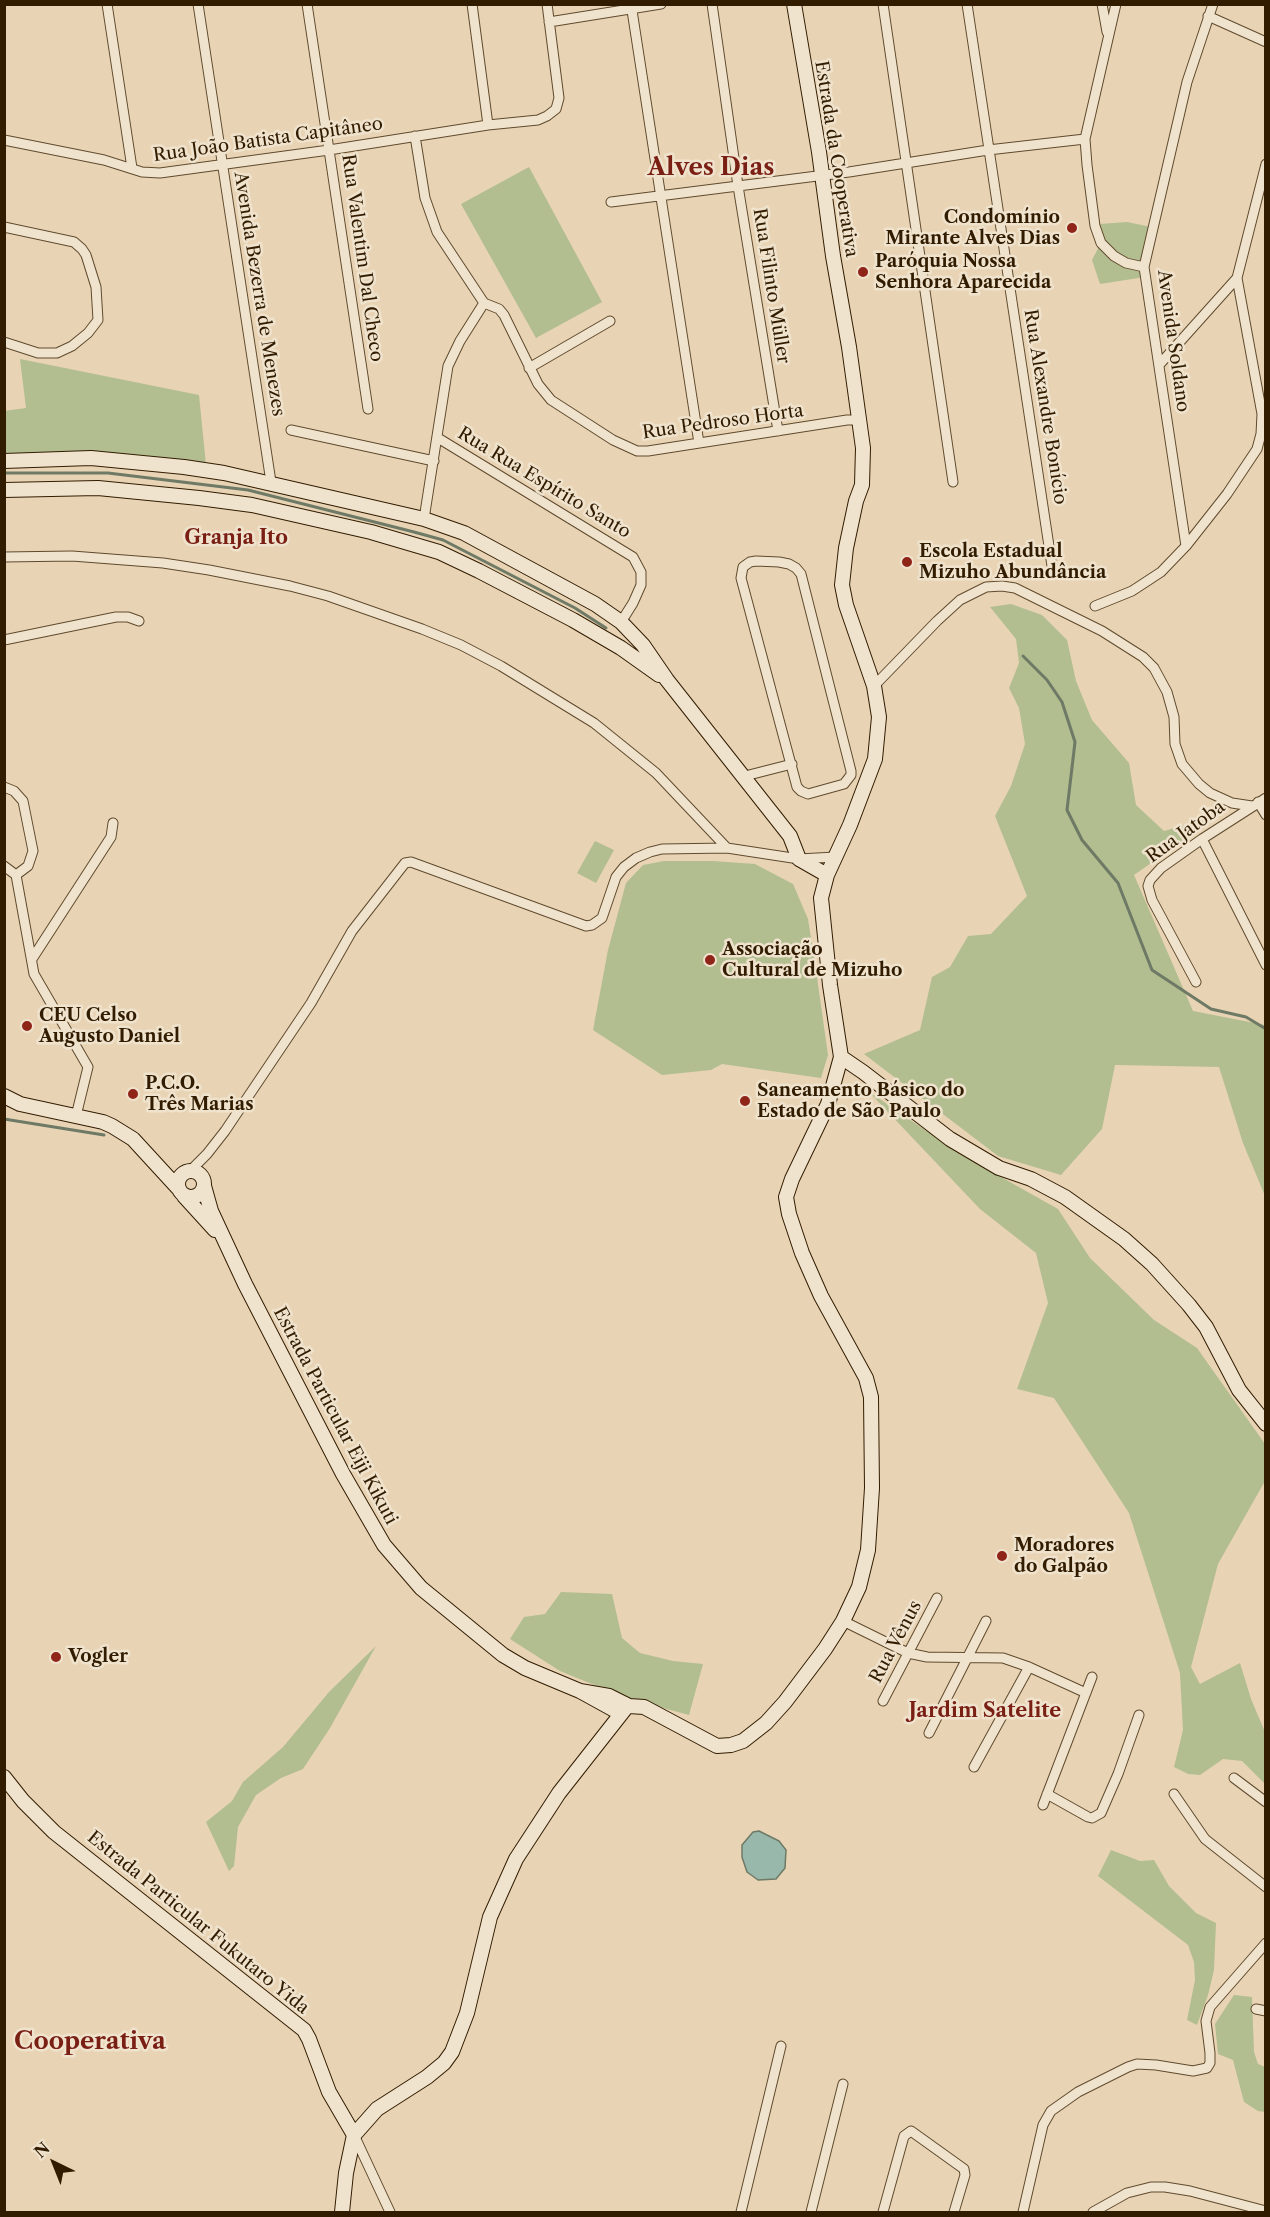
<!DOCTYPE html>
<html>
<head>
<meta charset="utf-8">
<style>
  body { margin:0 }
  #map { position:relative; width:1270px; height:2217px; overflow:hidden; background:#e8d4b4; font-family:"Libre Caslon Text",serif }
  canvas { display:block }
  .frame { position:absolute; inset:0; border:6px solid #321c00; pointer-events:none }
  .north { position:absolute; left:24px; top:2133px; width:60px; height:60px; -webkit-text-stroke:4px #f0e3ce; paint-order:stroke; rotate:317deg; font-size:16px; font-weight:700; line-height:24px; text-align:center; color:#321c00 }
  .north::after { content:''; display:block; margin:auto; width:21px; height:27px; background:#321c00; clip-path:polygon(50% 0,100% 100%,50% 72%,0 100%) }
</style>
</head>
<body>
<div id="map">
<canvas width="1270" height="2217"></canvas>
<div class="frame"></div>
<div class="north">N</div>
</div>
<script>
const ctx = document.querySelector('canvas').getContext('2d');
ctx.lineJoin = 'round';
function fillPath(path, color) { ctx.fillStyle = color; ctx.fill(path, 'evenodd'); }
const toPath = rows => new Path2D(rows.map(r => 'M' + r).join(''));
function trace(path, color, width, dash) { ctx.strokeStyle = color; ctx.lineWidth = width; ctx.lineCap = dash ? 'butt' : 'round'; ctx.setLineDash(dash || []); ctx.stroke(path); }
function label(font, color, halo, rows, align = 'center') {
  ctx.font = font + ' "Libre Caslon Text",serif'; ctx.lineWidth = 5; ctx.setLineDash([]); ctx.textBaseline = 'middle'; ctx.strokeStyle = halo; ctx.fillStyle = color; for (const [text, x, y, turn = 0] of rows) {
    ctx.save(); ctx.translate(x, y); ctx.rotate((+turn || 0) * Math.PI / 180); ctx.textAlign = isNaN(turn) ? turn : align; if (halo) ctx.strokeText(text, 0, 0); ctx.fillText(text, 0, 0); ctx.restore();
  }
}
fillPath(toPath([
  [529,167,602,302,536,338,461,204],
  [1127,222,1156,228,1145,277,1100,284,1092,260,1102,241,1100,224],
  [20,359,199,395,206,465,166,458,114,454,5,454,4,411,26,408],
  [1011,604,1042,615,1067,640,1076,681,1092,720,1129,763,1136,805,1164,831,1220,815,1134,875,1193,1011,1265,1025,1265,1196,1243,1143,1219,1067,1115,1065,1102,1129,1061,1175,998,1156,864,1054,920,1030,932,977,950,967,968,936,991,934,1027,896,995,816,1011,786,1025,744,1019,708,1009,688,1019,663,1016,639,990,607],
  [595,841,614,850,596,883,577,873],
  [664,861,713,861,755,864,793,884,808,919,816,970,828,1055,821,1078,722,1064,711,1070,662,1075,593,1030,608,950,626,883,643,865],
  [868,1091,960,1154,1058,1209,1090,1258,1154,1320,1197,1348,1265,1444,1265,1481,1218,1564,1191,1667,1200,1684,1240,1663,1251,1699,1265,1732,1265,1784,1242,1761,1223,1759,1200,1775,1188,1774,1174,1767,1183,1730,1180,1673,1129,1513,1054,1398,1017,1389,1048,1303,1036,1253,980,1209],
  [561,1592,612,1594,622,1638,640,1653,673,1661,703,1664,689,1715,626,1698,560,1671,510,1639,524,1617,545,1614],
  [376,1646,330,1728,303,1769,281,1778,256,1795,238,1827,234,1866,229,1871,206,1822,232,1801,243,1782,283,1747,329,1692],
  [1111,1850,1140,1861,1154,1860,1169,1886,1196,1913,1216,1923,1214,1970,1208,1995,1197,2025,1187,2020,1195,1980,1194,1962,1188,1945,1098,1876],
  [1234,1995,1252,1997,1254,2052,1258,2064,1265,2067,1265,2112,1258,2111,1244,2102,1233,2060,1218,2054,1215,2024]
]), '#b2bd90');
const water = toPath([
  [759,1831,779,1841,786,1850,785,1868,776,1879,758,1880,747,1872,742,1857,742,1845,753,1832,759,1831]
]);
fillPath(water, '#97b8aa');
trace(water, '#6f7a66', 1.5);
trace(toPath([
  [4,473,108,473,248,490,414,532,443,540,575,608,606,628],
  [1023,656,1047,680,1062,702,1075,742,1067,810,1082,840,1118,883,1152,970,1211,1009,1246,1017,1266,1029],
  [4,1119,104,1135]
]), '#6f7a66', 3);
const street = toPath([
  [107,4,132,168],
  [198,4,271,482],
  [307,4,368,409],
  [472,4,488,125],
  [631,4,699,443],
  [712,4,738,186,778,431],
  [883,4,953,482],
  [967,4,1052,566],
  [1102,4,1107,32],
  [1116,4,1085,139,1087,165,1095,226,1101,243,1114,256,1126,263,1144,267],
  [1208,16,1266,42],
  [549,22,661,4],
  [415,136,425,198,437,232,484,303,499,309,504,315,538,384,551,400,613,440,637,451,648,451,847,420,860,420],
  [4,140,104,160,142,172,160,173,329,150,488,125,538,120,547,116,556,109,559,98,547,4],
  [611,202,849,172,988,150,1085,139],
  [4,227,74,242,82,249,86,255,96,287,98,320,88,333,72,346,57,353,38,353,4,342],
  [1159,365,1237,278],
  [529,368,610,321],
  [291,430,434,461],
  [438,438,633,557,641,572,641,585,633,603,621,622],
  [424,519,448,366,460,341,484,303],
  [1186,546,1144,267,1187,82,1213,4],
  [4,557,72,556,163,563,209,570,290,586,328,596,422,629,461,645,501,666,594,723,656,773,727,848],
  [756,561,779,562,789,564,796,568,801,574,851,771,851,775,844,784,808,794,801,791,797,787,741,578,743,567,750,562,756,561],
  [1095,606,1132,591,1161,572,1186,546,1227,494,1257,449,1261,434,1262,414,1237,278,1266,164],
  [4,640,116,617,128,617,139,621],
  [874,686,937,621,960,600,986,587,1002,586,1015,588,1102,631,1143,657,1154,668,1167,692,1174,717,1175,744,1182,764,1199,784,1210,793,1232,803,1252,806],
  [745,776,792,764],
  [4,787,14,791,23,801,33,851,28,866,16,875],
  [1258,802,1266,815],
  [1202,839,1266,965],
  [4,866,16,875],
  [16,875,34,974,88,1067,76,1116],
  [32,959,111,837,113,823],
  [1196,982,1152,900,1148,886,1150,880,1161,868,1202,839,1266,798],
  [190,1171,207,1154,225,1131,311,1003,352,931,405,863,411,862,586,926,592,925,602,918,616,877,624,867,636,858,650,852,662,849,727,848,799,859,835,857],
  [843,1621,908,1653,927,1657,1003,1658,1029,1667,1086,1693],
  [883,1701,937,1598],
  [929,1733,986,1621],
  [974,1767,1029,1667],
  [1234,1778,1266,1802],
  [1047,1794,1088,1817,1092,1818,1101,1813,1118,1774,1139,1715],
  [1174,1794,1205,1839,1266,1887],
  [1043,1805,1092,1677],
  [1256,2009,1266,2011],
  [354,2135,390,2212],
  [741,2212,781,2046],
  [811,2212,843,2084],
  [883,2212,904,2136,911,2131,964,2169,965,2175,954,2212],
  [1023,2212,1043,2125,1051,2111,1078,2092,1128,2067,1137,2064,1156,2065,1193,2071,1207,2068,1210,2063,1210,2053,1206,2021,1210,2007,1266,1943],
  [1093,2212,1127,2193,1151,2187,1165,2187,1190,2191,1266,2211]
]);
const secondary = toPath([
  [4,461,91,458,184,467,224,473,424,519,464,533,595,604,621,622,643,645,667,680,790,836,799,859,827,875],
  [4,490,98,488,199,498,252,505,371,532,439,552,479,571,573,620,621,648,659,675],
  [841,1057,863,1072,950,1139,999,1168,1031,1179,1065,1197,1124,1239,1152,1264,1189,1305,1206,1327,1239,1390,1266,1424],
  [4,1096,20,1104,103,1122,112,1126,133,1139,178,1188],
  '178 1184a13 13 0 1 1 26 0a13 13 0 1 1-26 0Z',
  [204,1186,211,1211,245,1284,343,1474,384,1545,421,1588,503,1655,525,1668,580,1691,620,1713],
  [184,1196,215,1230],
  [580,1691,609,1696,629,1706,644,1707,717,1746,731,1745,743,1741,766,1723,785,1702,825,1649,843,1621,859,1587,868,1550,872,1488,871,1397,866,1378,821,1296,802,1253,789,1214,786,1197,792,1179,828,1104,841,1057,830,985,821,898,827,875,850,825,875,759,879,717,874,686,846,605,842,585,846,548,856,501,862,485,863,448,849,347,833,256,819,152,794,4],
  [4,1777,23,1801,54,1832,304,2030,309,2039,329,2092,354,2135],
  [342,2212,346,2173,354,2135,377,2109,427,2077,444,2063,452,2052,467,2013,490,1917,516,1859,559,1793,625,1709]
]);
trace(street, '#604a2d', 11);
trace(secondary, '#321c00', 16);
trace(street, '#f0e3ce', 9);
trace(secondary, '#f0e3ce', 14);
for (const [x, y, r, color] of [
  [1072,228,6,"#8f2418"],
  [863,272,6,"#8f2418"],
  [907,562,6,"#8f2418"],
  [710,960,6,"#8f2418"],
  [27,1026,6,"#8f2418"],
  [133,1094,6,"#8f2418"],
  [745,1101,6,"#8f2418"],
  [1002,1556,6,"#8f2418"],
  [56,1657,6,"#8f2418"]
]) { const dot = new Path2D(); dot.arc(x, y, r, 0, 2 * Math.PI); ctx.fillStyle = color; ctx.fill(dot); trace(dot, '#f0e3ce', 2); }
label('18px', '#321c00', '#f0e3ce', [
  ["Rua João Batista Capitâneo",268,140,-8],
  ["Estrada da Cooperativa",836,159,81],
  ["Rua Valentim Dal Checo",362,258,82],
  ["Rua Filinto Müller",771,286,81],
  ["Avenida Bezerra de Menezes",259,294,81],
  ["Avenida Soldano",1173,341,82],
  ["Rua Alexandre Bonício",1045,407,81],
  ["Rua Pedroso Horta",723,422,-8],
  ["Rua Rua Espírito Santo",544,483,31],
  ["Rua Jatoba",1186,832,-36],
  ["Estrada Particular Eiji Kikuti",335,1416,62],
  ["Rua Vênus",896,1642,-62],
  ["Estrada Particular Fukutaro Yida",198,1923,39]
]);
label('bold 18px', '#321c00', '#f0e3ce', [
  ["Condomínio",1060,218,"right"],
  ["Mirante Alves Dias",1060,239,"right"],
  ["Paróquia Nossa",875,262],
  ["Senhora Aparecida",875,283],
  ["Escola Estadual",919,552],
  ["Mizuho Abundância",919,573],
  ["Associação",722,950],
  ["Cultural de Mizuho",722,971],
  ["CEU Celso",39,1016],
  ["Augusto Daniel",39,1037],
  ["P.C.O.",145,1084],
  ["Três Marias",145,1105],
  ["Saneamento Básico do",757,1091],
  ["Estado de São Paulo",757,1112],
  ["Moradores",1014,1546],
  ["do Galpão",1014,1567],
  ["Vogler",68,1657]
], 'left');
label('bold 20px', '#7a1f14', '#f0e3ce', [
  ["Granja Ito",236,538],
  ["Jardim Satelite",985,1711]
]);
label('bold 24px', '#7a1f14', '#f0e3ce', [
  ["Alves Dias",711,168],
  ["Cooperativa",90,2042]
]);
</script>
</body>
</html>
